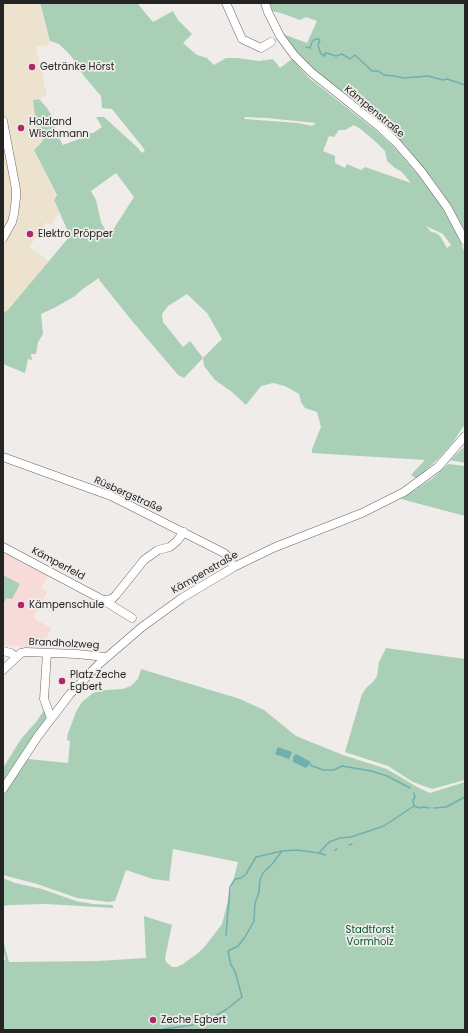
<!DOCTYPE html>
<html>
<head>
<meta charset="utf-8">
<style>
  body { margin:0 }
  #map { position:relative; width:468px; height:1033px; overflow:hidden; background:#efecea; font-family:Poppins,sans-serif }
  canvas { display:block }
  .frame { position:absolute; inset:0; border:4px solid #252424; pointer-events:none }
</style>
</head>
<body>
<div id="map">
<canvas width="468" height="1033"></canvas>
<div class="frame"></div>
</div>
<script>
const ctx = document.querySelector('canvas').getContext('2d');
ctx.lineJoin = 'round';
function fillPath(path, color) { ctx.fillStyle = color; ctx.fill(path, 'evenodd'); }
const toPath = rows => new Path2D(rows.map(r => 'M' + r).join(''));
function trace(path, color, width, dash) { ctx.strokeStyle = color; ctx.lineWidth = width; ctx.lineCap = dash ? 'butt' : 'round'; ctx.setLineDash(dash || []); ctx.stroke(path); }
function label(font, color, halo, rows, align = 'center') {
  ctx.font = font + ' Poppins,sans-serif'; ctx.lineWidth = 3.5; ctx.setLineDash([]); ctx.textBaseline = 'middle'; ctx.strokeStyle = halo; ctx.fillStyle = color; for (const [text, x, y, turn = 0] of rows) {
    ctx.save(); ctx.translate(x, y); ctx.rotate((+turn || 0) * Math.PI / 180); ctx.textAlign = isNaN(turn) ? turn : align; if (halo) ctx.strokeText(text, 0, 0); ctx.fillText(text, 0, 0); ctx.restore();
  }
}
fillPath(toPath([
  [3,3,39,3,50,41,48,45,36,47,47,96,33,100,36,125,43,141,34,150,56,195,54,200,59,213,51,225,47,222,29,247,49,261,7,311,3,312]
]), '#ece2cd');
fillPath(toPath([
  [3,550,48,575,41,588,47,592,33,618,51,628,43,648,3,645]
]), '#f6dbd9');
fillPath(toPath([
  [40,3,137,3,153,22,173,11,178,20,192,34,183,43,197,55,207,58,214,65,226,58,237,58,259,61,273,59,280,68,292,59,308,77,379,133,392,145,418,175,443,209,458,236,465,253,465,424,453,442,442,455,425,471,416,478,411,475,425,460,312,453,312,449,321,427,317,412,305,408,301,402,299,394,285,386,273,383,261,386,246,405,232,392,215,380,204,366,203,358,184,378,178,375,133,322,100,281,99,278,84,288,75,296,56,307,41,314,43,334,38,342,36,354,31,354,32,360,28,359,25,373,3,364,3,312,7,311,70,236,54,200,57,195,34,150,43,141,36,125,33,100,39,99,47,108,52,116,58,136,63,145,84,137,84,133,93,133,102,127,96,117,104,117,137,147,142,153,145,150,112,109,102,108,101,96,84,76,71,56,59,44,50,41],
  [245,117,267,118,316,123,312,126,298,123,244,119],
  [354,125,362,130,378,144,385,151,387,161,395,168,402,172,411,183,365,167,361,170,347,164,345,168,335,163,335,156,323,151,329,136,334,137,339,130,345,130],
  [116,173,134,197,109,236,101,222,96,200,91,191],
  [426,226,443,234,451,245,447,248,440,236,436,233,431,232],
  [187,294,207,313,222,339,203,358,190,341,183,347,163,322,162,314,168,306],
  [270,3,465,3,465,233,450,204,435,182,405,145,378,120,322,76,295,52,283,34,307,43,317,21,306,17,300,20,284,14,272,11],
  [465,445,465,463,450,460,463,448],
  [448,464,465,466,465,516,401,499,433,478],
  [3,575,20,584,12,599,6,598,3,606],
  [386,648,465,659,465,780,432,789,413,782,388,766,345,752,362,694,367,687,373,682,377,676,379,662],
  [141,669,240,699,264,710,296,736,343,755,387,769,417,787,430,793,465,782,465,1030,3,1030,3,958,6,961,3,950,3,940,9,962,98,961,146,958,144,916,172,925,165,958,166,962,172,967,177,967,183,964,198,953,206,945,222,924,238,862,173,849,169,881,153,879,126,870,115,901,109,902,77,898,37,884,3,875,3,795,28,759,68,763,70,741,67,740,68,733,76,712,82,702,93,693,105,690,123,689,131,686,138,679],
  [45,709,48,718,3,786,3,768,21,739,36,722],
  [3,878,15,883,42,889,76,901,93,904,113,905,113,908,46,904,9,905,3,906]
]), '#a9d0b6');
fillPath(toPath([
  [278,747,292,752,289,759,275,754],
  [296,754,311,762,306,768,293,762,293,757]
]), '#6eafb0');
trace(toPath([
  [306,47,310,48,312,42,315,39,318,39,320,40,318,45,321,54,325,56,325,53,327,53,336,56,342,54,350,59,355,55,372,71,378,71,384,75,395,76,404,78,428,76,443,80,447,79,465,85],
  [310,765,323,770,334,770,342,766,371,771,387,776,410,788],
  [414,806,413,800,415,797,414,793],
  [434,808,446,807,465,797],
  [349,845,352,844],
  [335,850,337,849],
  [319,853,325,855],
  [226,935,230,887,235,879,241,878,246,874,256,857,282,851],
  [134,1030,140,1030],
  [164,1030,164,1029,193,1025,210,1019,227,1009,242,997,235,971,231,965,228,951,238,946,245,937,254,921,255,903,259,892,260,880,263,873,273,863,282,851,297,850,319,853,329,842,340,838,351,837,384,826,414,806,419,808,424,807,430,808]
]), '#6eafb0', 1.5);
const minor = toPath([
  [226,3,242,39,261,48,271,42],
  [265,3,268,12,280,36,294,55,311,72,381,128,396,142,421,171,447,207,465,241],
  [3,121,16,189,16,198,14,214,12,222,3,238],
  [3,457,111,496,131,506,224,553,228,557,234,567],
  [3,547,103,600,112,599,116,595,144,560,158,550,170,547,177,541,184,532],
  [103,600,132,618],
  [3,651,11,653,16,657],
  [47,653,44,699,51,718],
  [3,670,21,653,26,652,77,654,106,657],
  [3,789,38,736,70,694,99,664,142,627,182,598,234,567,273,548,362,513,404,492,438,467,465,436]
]);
trace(minor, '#6b6766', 9);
trace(minor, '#fff', 8);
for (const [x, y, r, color] of [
  [32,67,4,"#b02769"],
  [21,128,4,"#b02769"],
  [30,234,4,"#b02769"],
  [21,605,4,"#b02769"],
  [62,681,4,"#b02769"],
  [153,1020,4,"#b02769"]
]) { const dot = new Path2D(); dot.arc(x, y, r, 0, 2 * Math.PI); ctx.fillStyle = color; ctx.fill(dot); trace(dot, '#efecea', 1.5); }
label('10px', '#252424', '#efecea', [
  ["Getränke Hörst",40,67],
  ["Holzland",29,122],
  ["Wischmann",29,134],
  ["Elektro Pröpper",38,234],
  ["Kämpenschule",29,605],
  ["Platz Zeche",70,675],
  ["Egbert",70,687],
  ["Zeche Egbert",161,1020]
], 'left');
label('10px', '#252424', '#efecea', [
  ["Kämpenstraße",374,112,40],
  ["Rüsbergstraße",128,495,24],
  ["Kämperfeld",58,564,28],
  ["Kämpenstraße",205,573,-30],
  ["Brandholzweg",64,644,3]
]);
label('10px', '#01552f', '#efecea', [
  ["Stadtforst",370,930],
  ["Vormholz",370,942]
]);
</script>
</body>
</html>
